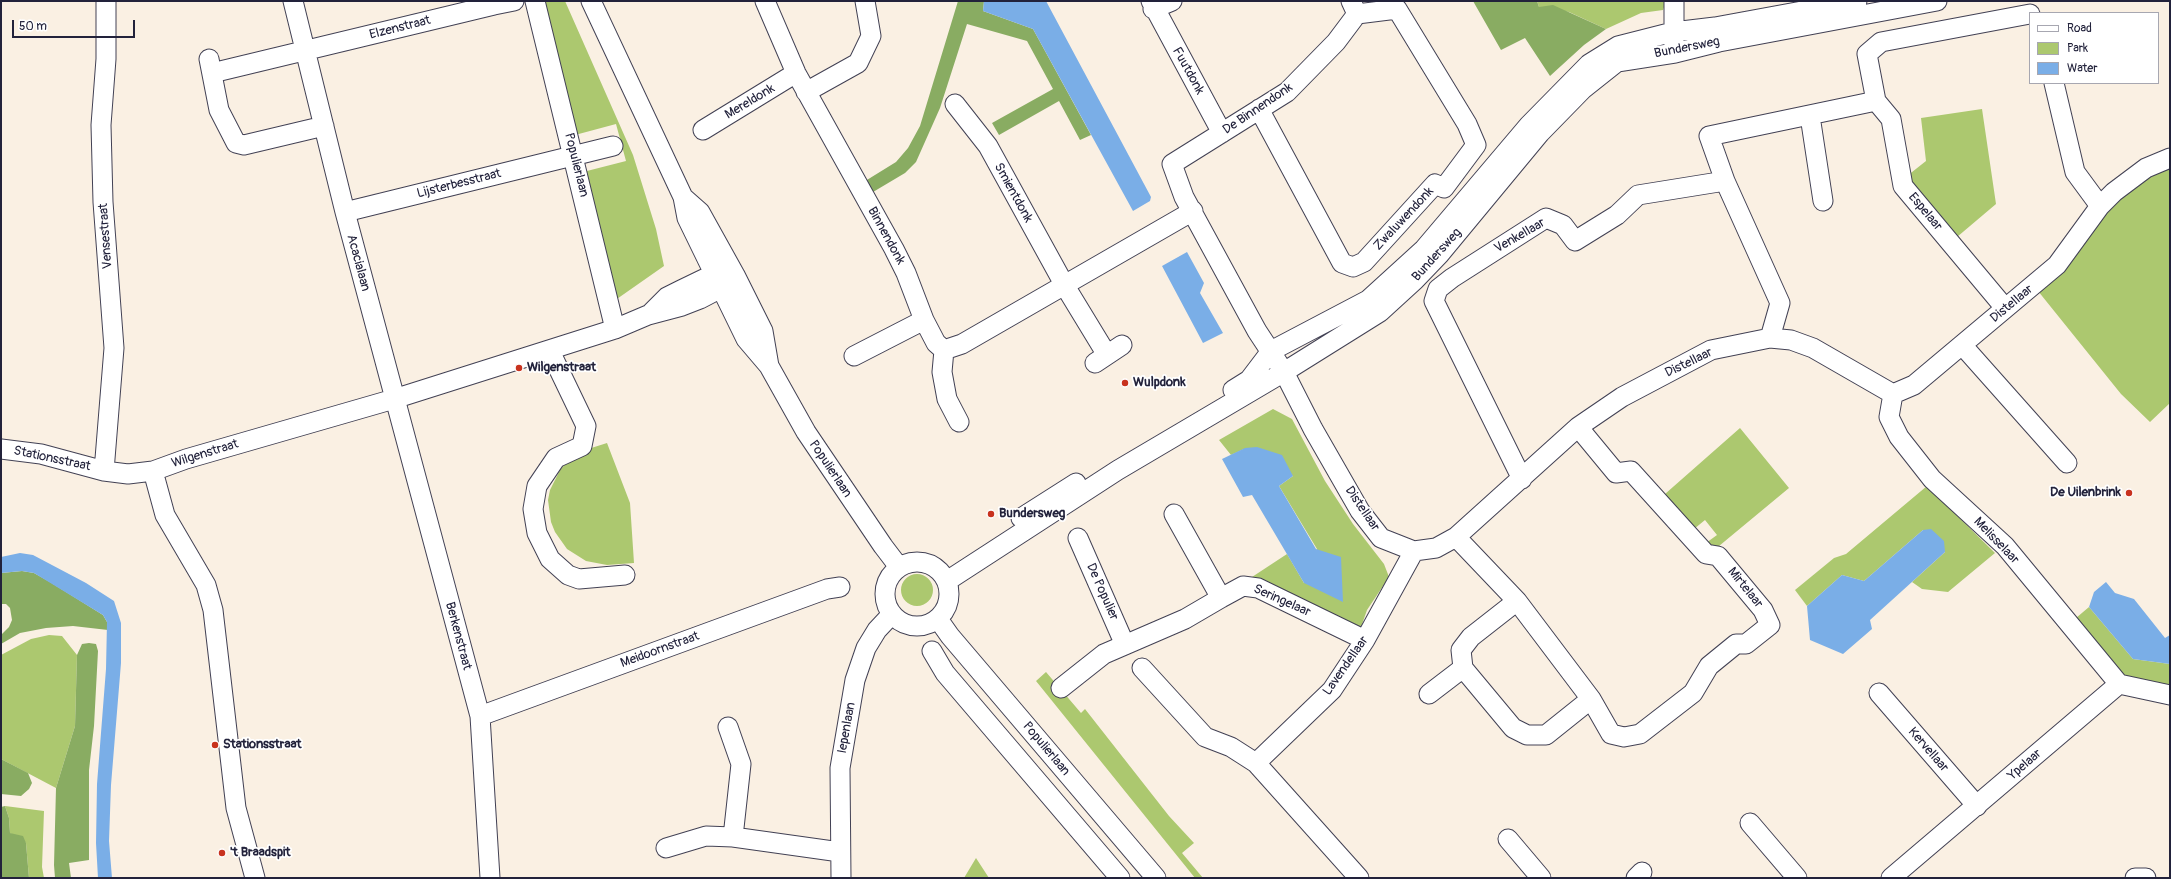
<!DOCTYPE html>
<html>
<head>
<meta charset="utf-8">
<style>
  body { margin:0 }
  #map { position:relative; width:2171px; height:879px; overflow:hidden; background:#faf0e3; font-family:Pangolin,sans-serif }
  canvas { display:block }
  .frame { position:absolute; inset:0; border:2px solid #22223b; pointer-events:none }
  .legend { position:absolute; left:2029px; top:12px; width:130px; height:72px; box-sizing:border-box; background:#fff; border:1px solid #a7a7b1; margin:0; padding:5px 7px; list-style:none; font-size:12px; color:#22223b }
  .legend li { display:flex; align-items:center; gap:8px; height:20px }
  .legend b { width:20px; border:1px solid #a7a7b1 }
  .scale { position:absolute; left:12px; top:20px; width:123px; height:18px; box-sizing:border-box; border:2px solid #22223b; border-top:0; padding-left:5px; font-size:12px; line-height:14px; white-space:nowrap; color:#22223b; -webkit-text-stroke:3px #fff; paint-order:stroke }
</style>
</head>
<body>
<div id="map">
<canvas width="2171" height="879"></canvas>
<div class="frame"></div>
<ul class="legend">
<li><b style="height:5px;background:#fff"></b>Road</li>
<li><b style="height:11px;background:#acc86f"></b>Park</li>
<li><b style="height:11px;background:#7aaee7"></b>Water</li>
</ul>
<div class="scale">50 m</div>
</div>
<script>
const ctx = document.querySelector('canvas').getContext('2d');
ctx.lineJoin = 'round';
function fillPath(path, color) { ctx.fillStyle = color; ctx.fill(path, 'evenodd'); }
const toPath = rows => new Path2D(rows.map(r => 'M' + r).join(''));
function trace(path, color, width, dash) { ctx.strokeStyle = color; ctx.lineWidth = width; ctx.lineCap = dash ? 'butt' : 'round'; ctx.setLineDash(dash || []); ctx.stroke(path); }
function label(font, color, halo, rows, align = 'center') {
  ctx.font = font + ' Pangolin,sans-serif'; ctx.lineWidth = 3.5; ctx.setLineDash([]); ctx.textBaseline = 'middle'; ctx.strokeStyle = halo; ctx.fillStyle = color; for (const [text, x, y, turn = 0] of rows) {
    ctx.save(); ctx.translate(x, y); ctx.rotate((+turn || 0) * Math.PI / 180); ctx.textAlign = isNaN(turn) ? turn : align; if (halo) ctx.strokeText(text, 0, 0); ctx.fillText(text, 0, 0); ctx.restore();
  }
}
fillPath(toPath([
  [542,1,565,1,633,155,656,229,664,266,614,301,583,172,626,161,616,124,575,135],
  [1537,1,1666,1,1663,10,1641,13,1606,29,1569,12,1539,7],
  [1982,109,1996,204,1957,237,1907,176,1926,161,1921,118],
  [2170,162,2170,403,2150,422,2121,394,2038,291,2071,263,2098,220,2120,197],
  [1273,409,1292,419,1325,481,1353,524,1384,564,1389,577,1367,610,1360,630,1252,577,1287,554,1304,583,1317,549,1279,486,1293,476,1244,449,1231,455,1219,440],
  [1740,428,1789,488,1713,551,1706,543,1717,535,1705,520,1694,529,1665,494],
  [607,443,630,503,634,563,607,565,586,561,567,549,555,532,551,522,548,500,550,490,560,470,567,462,585,450],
  [1927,486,1995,553,1948,592,1922,589,1912,582,1945,552,1923,530,1864,581,1842,575,1807,606,1795,590,1834,558,1846,554],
  '901 590a16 16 0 1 1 32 0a16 16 0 1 1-32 0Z',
  [2089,607,2133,659,2170,664,2170,690,2127,680,2076,618],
  [49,635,62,636,77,655,75,726,56,788,1,759,1,655,31,639],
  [1046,672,1081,713,1085,709,1169,816,1194,843,1182,853,1203,878,1195,878,1036,681],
  [5,806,44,811,42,867,44,878,29,878,26,843,10,833,9,818],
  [976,858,989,878,964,878]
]), '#acc86f');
fillPath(toPath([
  [958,1,984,1,983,11,1033,29,1091,135,1080,140,1059,101,999,135,992,123,1053,89,1027,41,967,24,940,108,916,162,905,173,868,195,862,183,896,162,908,148,920,126],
  [1473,1,1537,1,1539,7,1553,5,1606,29,1584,45,1550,76,1525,38,1501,50],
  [22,571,34,573,50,582,103,615,107,622,108,630,73,626,46,628,20,633,1,644,1,635,9,627,12,620,10,608,6,604,1,604,1,573],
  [89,643,96,644,98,651,94,726,89,770,89,860,69,863,71,878,55,878,54,865,56,788,75,726,77,655,82,644],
  [1,759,28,773,32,783,29,789,21,796,1,794],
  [5,806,9,818,10,833,23,836,26,843,29,878,1,878,1,807]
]), '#89ac62');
fillPath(toPath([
  [984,1,1046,1,1151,197,1150,201,1133,211,1033,29,983,11],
  [1187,252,1204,283,1200,293,1223,333,1203,343,1162,266],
  [1257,447,1282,455,1293,476,1279,486,1316,549,1341,557,1343,602,1304,583,1252,495,1243,497,1222,459,1245,448],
  [1931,529,1944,541,1945,552,1870,620,1872,629,1843,654,1810,640,1807,606,1842,575,1864,581,1923,530],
  [20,553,33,555,86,583,114,601,121,623,121,663,111,785,109,841,112,878,98,878,96,843,97,784,106,669,107,622,103,615,34,573,22,571,1,573,1,557],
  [2106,582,2115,593,2134,599,2165,638,2170,635,2170,664,2133,659,2089,607,2094,592]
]), '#7aaee7');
const minor = toPath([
  [293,1,345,212,480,716,490,878],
  [493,1,494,5,514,1],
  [535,1,615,329],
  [591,1,683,197,687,218,746,339,769,366,806,432,883,546,899,567],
  [765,1,796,73,894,249,906,273,924,320,936,343,944,350,962,344,1193,211],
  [1151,1,1222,133],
  [1351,1,1357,14,1336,42,1287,92,1172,164,1184,197,1257,331,1284,372,1313,429,1360,511,1381,538,1414,551,1436,548,1456,537,1578,427,1622,397,1711,350,1770,338,1791,340,1813,348,1893,394,1914,385,2057,265,2100,206,2114,192,2146,168,2170,158],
  [1674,1,1674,45],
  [1153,9,1172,1],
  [209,59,219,110,236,143,244,145,324,126],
  [212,73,494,5],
  [2054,83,2075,172,2100,206],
  [806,92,858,63,871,36,865,1],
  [1876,101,1867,54,1881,42,2030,14],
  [955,104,988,146,1065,286,1107,355],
  [1259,109,1342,263,1353,267,1364,262,1435,184,1444,188,1476,145,1467,124,1397,9,1357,14],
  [1810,116,1823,201],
  [703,130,796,73],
  [1725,181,1709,136,1876,101,1891,119,1903,186,2005,308],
  [683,197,700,212,735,275,763,331,769,366],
  [345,212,613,146],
  [652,312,667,297,681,290,714,274,726,274],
  [1963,346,2067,463],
  [944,350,942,372,947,399,959,422],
  [550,351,586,426,582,446,556,458,537,486,533,509,537,533,550,559,568,575,579,579,625,575],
  [854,356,924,320],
  [1095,363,1122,345],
  [1233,390,1249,380,1271,351,1368,300,1424,249,1529,125,1589,64,1618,46,1673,32,1715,27,1857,1],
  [1893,394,1889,417,1899,437,1932,479,2005,546,2119,684],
  [1,449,41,454,104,471,128,474,153,471,186,459,394,399,615,329,648,315,682,306,700,299,721,288,735,275],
  [104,471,114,348,103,202,101,125,106,59,106,1],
  [153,471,165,515,206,585,213,610,236,808,255,878],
  [1522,479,1434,301,1438,289,1452,278,1546,218,1563,225,1575,241,1617,215,1638,195,1725,181,1780,303,1770,338],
  [1174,514,1221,598,1243,586,1258,588,1365,640],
  [1021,518,1076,483],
  [1456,537,1517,601,1591,699,1611,734,1624,737,1640,734,1693,693,1709,666,1736,644,1746,644,1770,625,1763,610,1718,556,1706,554,1631,471,1616,473,1578,427],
  [1078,538,1125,645],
  '885 594a32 32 0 1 1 64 0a32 32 0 1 1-64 0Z',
  [947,581,1118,470,1284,372,1380,312,1415,280,1439,255,1540,133,1583,89,1617,62,1675,53,1719,42,1937,1],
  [1517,601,1471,637,1461,650,1463,668,1513,728,1527,735,1546,735,1591,699],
  [938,619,950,636,1156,878],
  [932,651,945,673,1120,878],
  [1142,668,1205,737,1231,747,1256,763,1359,878],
  [2119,684,2170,695],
  [1061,688,1104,654,1185,619,1221,598],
  [1879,693,1977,806],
  [1429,694,1463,668],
  [480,716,827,589,840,587],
  [728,727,741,764,733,837],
  [1256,763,1332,690,1365,640,1414,551],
  [1750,823,1797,878],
  [1508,839,1541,878],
  [666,848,706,836,733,837,840,852],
  [841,878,840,768,855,680,866,648,877,630,892,614],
  [1636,878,1642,872],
  [1891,878,2119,684],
  [2135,878,2146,878]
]);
trace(minor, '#424154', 21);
trace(minor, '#fff', 19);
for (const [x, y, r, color] of [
  [519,368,4,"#c8321e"],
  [1125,383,4,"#c8321e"],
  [2129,493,4,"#c8321e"],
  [991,514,4,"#c8321e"],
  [215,745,4,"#c8321e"],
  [222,853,4,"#c8321e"]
]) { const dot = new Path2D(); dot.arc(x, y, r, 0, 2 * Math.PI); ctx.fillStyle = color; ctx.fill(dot); trace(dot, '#fff', 1.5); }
label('13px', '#22223b', '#fff', [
  ["Elzenstraat",400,28,-14],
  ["Bundersweg",1687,48,-11],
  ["Fuutdonk",1188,71,61],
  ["Mereldonk",750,102,-31],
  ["De Binnendonk",1258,109,-34],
  ["Populierlaan",576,165,76],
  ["Lijsterbesstraat",459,184,-14],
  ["Smientdonk",1013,193,61],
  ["Espelaar",1925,212,50],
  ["Zwaluwendonk",1404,219,-47],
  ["Vensestraat",106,236,-94],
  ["Binnendonk",886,236,61],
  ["Venkellaar",1520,236,-30],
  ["Bundersweg",1437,255,-48],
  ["Acacialaan",358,263,75],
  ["Distellaar",2012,304,-40],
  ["Distellaar",1689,363,-26],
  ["Wilgenstraat",205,454,-17],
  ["Stationsstraat",52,459,12],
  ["Populierlaan",830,469,56],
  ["Distellaar",1362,509,56],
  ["Melisselaar",1996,541,46],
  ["Mirtelaar",1745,588,51],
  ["De Populier",1102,592,66],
  ["Seringelaar",1282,601,24],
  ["Berkenstraat",458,636,75],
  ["Meidoornstraat",660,650,-20],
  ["Lavendellaar",1346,666,-55],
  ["Iepenlaan",847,728,-80],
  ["Populierlaan",1046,749,50],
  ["Kervellaar",1928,750,49],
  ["Ypelaar",2025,765,-41]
]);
label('bold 13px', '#22223b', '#fff', [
  ["Wilgenstraat",527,368],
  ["Wulpdonk",1133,383],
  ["De Uilenbrink",2121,493,"right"],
  ["Bundersweg",999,514],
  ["Stationsstraat",223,745],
  ["'t Braadspit",230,853]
], 'left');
</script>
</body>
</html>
